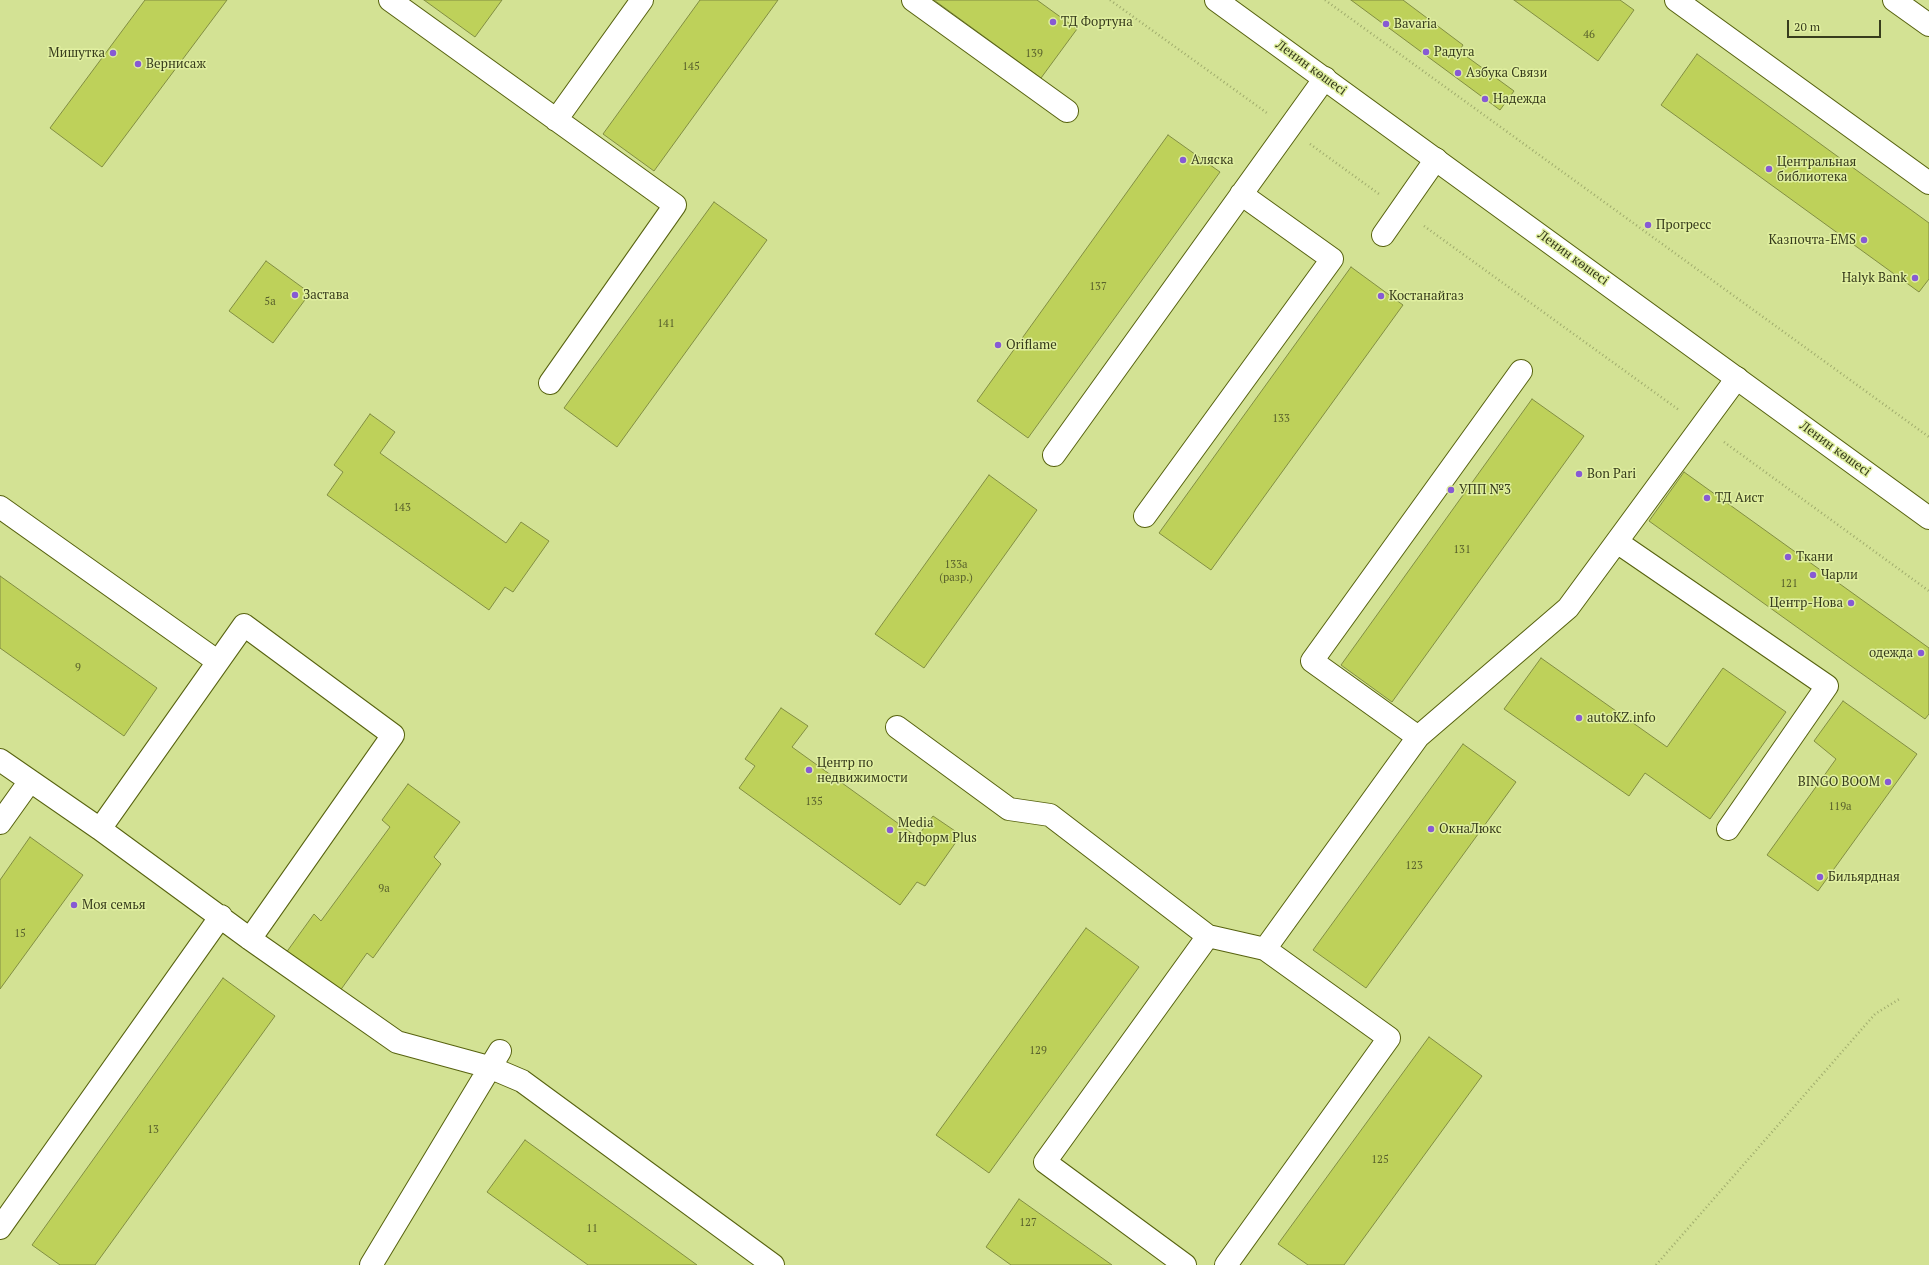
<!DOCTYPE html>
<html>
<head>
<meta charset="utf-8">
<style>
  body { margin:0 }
  #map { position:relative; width:1929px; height:1265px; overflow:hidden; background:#d3e294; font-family:"PT Serif",serif }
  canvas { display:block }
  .scale { position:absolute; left:1787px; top:20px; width:94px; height:18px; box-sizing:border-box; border:2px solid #373c1c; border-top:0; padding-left:5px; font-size:12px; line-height:14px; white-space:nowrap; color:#373c1c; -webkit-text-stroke:3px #e0efa0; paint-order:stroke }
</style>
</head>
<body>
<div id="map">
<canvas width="1929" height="1265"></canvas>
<div class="scale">20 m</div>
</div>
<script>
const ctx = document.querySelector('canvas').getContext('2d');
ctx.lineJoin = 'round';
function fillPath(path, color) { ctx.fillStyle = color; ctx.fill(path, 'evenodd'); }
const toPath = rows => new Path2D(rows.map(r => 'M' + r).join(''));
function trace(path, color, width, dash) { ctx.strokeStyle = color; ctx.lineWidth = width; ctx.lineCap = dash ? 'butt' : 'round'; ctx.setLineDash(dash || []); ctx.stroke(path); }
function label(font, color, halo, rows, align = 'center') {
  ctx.font = font + ' "PT Serif",serif'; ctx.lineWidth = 3; ctx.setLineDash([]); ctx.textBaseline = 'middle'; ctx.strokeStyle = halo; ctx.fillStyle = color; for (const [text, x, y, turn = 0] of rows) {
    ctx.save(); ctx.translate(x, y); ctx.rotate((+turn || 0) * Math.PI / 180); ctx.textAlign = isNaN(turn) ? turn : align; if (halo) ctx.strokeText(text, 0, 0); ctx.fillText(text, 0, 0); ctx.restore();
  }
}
const building = toPath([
  [145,0,227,0,102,167,50,128,145,0],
  [424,0,502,0,475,37,424,0],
  [700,0,778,0,654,171,603,134,700,0],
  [934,0,1037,0,1077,29,1041,78,934,0],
  [1351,0,1403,0,1463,45,1459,51,1514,91,1500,110,1351,0],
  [1514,0,1620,0,1634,10,1598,61,1514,0],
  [1697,54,1929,223,1929,279,1919,292,1661,105,1697,54],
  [1168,135,1220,172,1028,438,977,401,1168,135],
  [714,202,767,240,617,447,564,408,714,202],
  [266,261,310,293,273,343,229,311,266,261],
  [1351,267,1403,305,1211,570,1159,533,1351,267],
  [1532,399,1584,436,1392,702,1341,665,1532,399],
  [370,414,395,432,380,453,506,543,521,522,549,541,513,592,505,587,489,610,327,495,343,472,334,465,370,414],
  [1684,472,1929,648,1929,714,1925,719,1649,521,1684,472],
  [989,475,1037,510,924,668,875,634,989,475],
  [0,576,157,688,124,736,0,648,0,576],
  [1541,658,1667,747,1723,668,1786,712,1710,819,1645,773,1629,796,1504,709,1541,658],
  [1843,701,1917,754,1818,891,1767,855,1836,759,1814,741,1843,701],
  [781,708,808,726,792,747,917,837,933,816,961,835,925,886,917,882,900,905,739,788,755,766,745,759,781,708],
  [1463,744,1516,782,1366,988,1313,950,1463,744],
  [408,784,460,822,434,857,441,864,373,958,367,953,337,995,283,957,314,914,321,921,390,827,382,820,408,784],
  [30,837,83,875,0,989,0,880,30,837],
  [1086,928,1139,967,989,1173,936,1135,1086,928],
  [223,978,275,1016,95,1265,60,1265,32,1245,223,978],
  [1429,1037,1482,1076,1344,1265,1308,1265,1278,1244,1429,1037],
  [525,1140,697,1265,588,1265,487,1192,525,1140],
  [1019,1199,1112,1265,1011,1265,986,1247,1019,1199]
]);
fillPath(building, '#bed15a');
trace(building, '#828e42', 1);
const minor = toPath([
  [390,0,675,205,550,383],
  [913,0,1067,111],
  [1676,0,1929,183],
  [1894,0,1929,25],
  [556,120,642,0],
  [1383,235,1436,159],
  [1054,455,1325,78],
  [0,507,217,661],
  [1145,516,1332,259,1241,194],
  [1617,542,1827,686,1728,829],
  [897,727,1009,809,1050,815,1208,936,1265,949],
  [1418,737,1568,608,1737,378],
  [0,760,100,829,250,939,397,1042,489,1067,522,1081,773,1265],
  [0,823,30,781],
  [100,829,244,625,393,735,250,939],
  [0,1228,221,916],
  [371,1265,500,1051],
  [1185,1265,1045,1162,1208,936],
  [1226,1265,1389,1038,1265,949,1418,737,1312,661,1521,371]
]);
const major = toPath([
  [1216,0,1929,518]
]);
trace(minor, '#57620f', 24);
trace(major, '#57620f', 24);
trace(toPath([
  [1110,0,1267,113],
  [1325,0,1929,437],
  [1310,144,1379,194],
  [1424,226,1679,410],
  [1724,442,1929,591],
  [1656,1265,1875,1014,1901,998]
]), '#9fab6c', 2.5, [1, 3]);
trace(minor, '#fff', 22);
trace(major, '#fff', 22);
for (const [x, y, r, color] of [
  [1053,22,4,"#875ad4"],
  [1386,24,4,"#875ad4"],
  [1426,52,4,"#875ad4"],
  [113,53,4,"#875ad4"],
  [138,64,4,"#875ad4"],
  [1458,73,4,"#875ad4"],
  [1485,99,4,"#875ad4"],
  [1183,160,4,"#875ad4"],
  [1769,169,4,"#875ad4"],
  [1648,225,4,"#875ad4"],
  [1864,240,4,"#875ad4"],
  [1915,278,4,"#875ad4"],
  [295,295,4,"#875ad4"],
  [1381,296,4,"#875ad4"],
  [998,345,4,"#875ad4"],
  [1579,474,4,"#875ad4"],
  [1451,490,4,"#875ad4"],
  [1707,498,4,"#875ad4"],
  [1788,557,4,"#875ad4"],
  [1813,575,4,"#875ad4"],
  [1851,603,4,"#875ad4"],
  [1921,653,4,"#875ad4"],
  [1579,718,4,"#875ad4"],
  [809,770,4,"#875ad4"],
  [1888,782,4,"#875ad4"],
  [1431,829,4,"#875ad4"],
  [890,830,4,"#875ad4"],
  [1820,877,4,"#875ad4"],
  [74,905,4,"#875ad4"]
]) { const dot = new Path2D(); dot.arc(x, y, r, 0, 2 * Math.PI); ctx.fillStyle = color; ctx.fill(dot); trace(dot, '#e0efa0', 1.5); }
label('11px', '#59612c', null, [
  ["46",1589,35],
  ["139",1034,54],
  ["145",691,67],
  ["137",1098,287],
  ["5а",270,302],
  ["141",666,324],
  ["133",1281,419],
  ["143",402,508],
  ["131",1462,550],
  ["133а",956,565],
  ["(разр.)",956,578],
  ["121",1789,584],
  ["9",78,668],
  ["135",814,802],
  ["119а",1840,807],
  ["123",1414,866],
  ["9а",384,889],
  ["15",20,934],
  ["129",1038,1051],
  ["13",153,1130],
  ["125",1380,1160],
  ["127",1028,1223],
  ["11",592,1229]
]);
label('13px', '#373c1c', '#e0efa0', [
  ["ТД Фортуна",1061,22],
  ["Bavaria",1394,24],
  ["Радуга",1434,52],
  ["Мишутка",105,53,"right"],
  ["Вернисаж",146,64],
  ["Азбука Связи",1466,73],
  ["Надежда",1493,99],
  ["Аляска",1191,160],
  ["Центральная",1777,162],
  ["библиотека",1777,177],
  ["Прогресс",1656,225],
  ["Казпочта-EMS",1856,240,"right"],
  ["Halyk Bank",1907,278,"right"],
  ["Застава",303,295],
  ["Костанайгаз",1389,296],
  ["Oriflame",1006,345],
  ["Bon Pari",1587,474],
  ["УПП №3",1459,490],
  ["ТД Аист",1715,498],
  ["Ткани",1796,557],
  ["Чарли",1821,575],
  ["Центр-Нова",1843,603,"right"],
  ["одежда",1913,653,"right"],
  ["autoKZ.info",1587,718],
  ["Центр по",817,763],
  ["недвижимости",817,778],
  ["BINGO BOOM",1880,782,"right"],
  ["Media",898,823],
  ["Информ Plus",898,838],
  ["ОкнаЛюкс",1439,829],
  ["Бильярдная",1828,877],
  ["Моя семья",82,905]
], 'left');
label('13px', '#373c1c', '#e0efa0', [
  ["Ленин көшесі",1311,68,36],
  ["Ленин көшесі",1573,258,36],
  ["Ленин көшесі",1835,449,36]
]);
</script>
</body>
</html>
